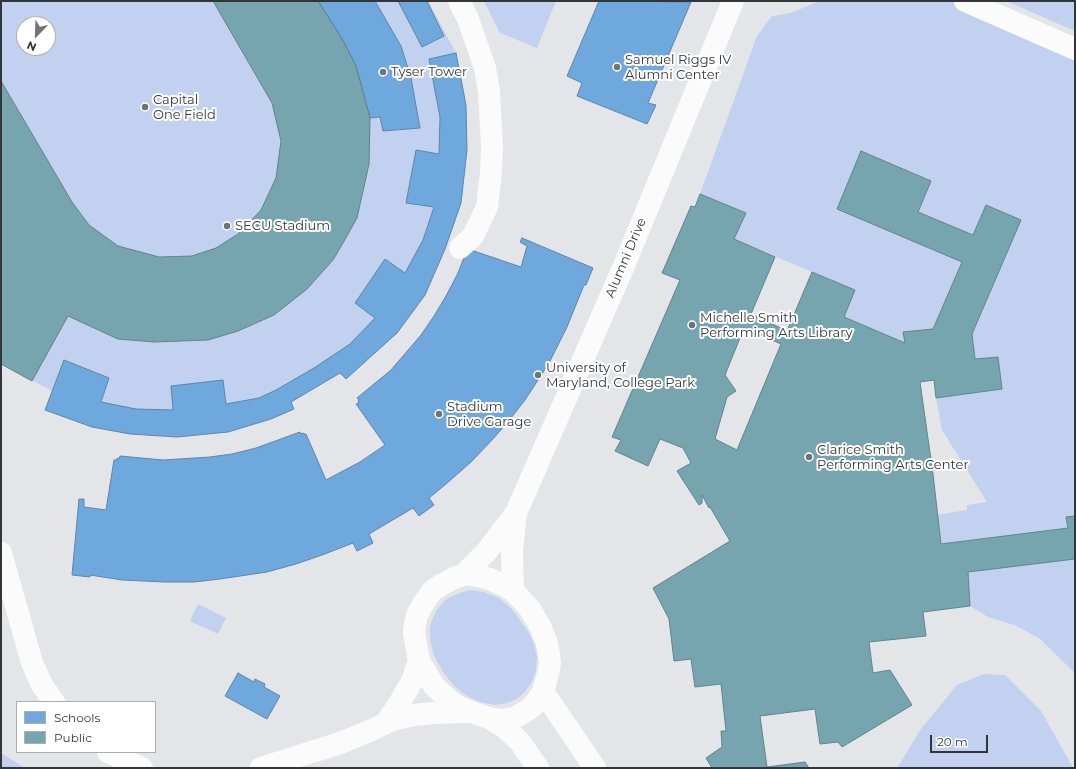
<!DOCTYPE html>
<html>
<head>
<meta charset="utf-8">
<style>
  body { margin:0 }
  #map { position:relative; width:1076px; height:769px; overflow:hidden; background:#e3e5e9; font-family:Montserrat,sans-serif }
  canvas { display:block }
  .frame { position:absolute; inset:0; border:2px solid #343538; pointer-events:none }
  .legend { position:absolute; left:16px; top:701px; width:140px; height:52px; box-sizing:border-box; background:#fff; border:1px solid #aeaeaf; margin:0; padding:5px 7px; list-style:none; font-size:12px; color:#343538 }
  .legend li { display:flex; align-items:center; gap:8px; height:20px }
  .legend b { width:20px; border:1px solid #aeaeaf }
  .north { position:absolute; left:16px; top:16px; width:40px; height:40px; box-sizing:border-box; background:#fff; border:1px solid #aeaeaf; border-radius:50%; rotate:203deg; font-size:11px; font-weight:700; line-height:16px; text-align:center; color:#343538 }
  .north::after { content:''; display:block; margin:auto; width:14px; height:18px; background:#717376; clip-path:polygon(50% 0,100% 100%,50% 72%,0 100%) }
  .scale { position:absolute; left:930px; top:735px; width:58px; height:18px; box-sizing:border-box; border:2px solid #343538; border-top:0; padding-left:5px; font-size:12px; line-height:14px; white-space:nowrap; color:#343538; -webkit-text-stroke:3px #fff; paint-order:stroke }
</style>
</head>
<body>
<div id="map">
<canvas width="1076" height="769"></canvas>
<div class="frame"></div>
<ul class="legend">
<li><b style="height:11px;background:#6fa8dc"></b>Schools</li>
<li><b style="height:11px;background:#76a5af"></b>Public</li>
</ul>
<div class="north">N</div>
<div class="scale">20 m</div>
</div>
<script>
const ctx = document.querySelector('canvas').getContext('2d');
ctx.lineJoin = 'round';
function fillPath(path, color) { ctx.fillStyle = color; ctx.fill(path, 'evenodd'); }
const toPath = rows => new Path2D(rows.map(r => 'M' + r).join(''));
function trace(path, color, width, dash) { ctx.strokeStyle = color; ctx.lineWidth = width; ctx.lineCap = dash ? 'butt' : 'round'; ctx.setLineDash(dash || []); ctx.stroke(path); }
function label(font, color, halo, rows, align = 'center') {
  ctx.font = font + ' Montserrat,sans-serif'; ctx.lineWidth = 4; ctx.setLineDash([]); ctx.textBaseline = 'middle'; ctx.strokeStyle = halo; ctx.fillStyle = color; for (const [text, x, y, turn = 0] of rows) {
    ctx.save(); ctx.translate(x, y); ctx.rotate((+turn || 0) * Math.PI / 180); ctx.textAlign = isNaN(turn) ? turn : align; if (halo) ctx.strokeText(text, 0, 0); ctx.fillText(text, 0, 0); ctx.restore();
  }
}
fillPath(toPath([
  [1,1,428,1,456,53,466,105,467,150,461,203,445,249,425,295,397,333,346,379,340,373,291,402,130,434,92,427,45,410,52,391,1,364],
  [24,24,48,24,48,48,24,48],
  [484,1,556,1,537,48,500,33],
  [818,1,953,1,1075,53,1075,516,1066,517,1068,528,941,544,937,515,967,510,967,505,987,502,942,430,936,398,1002,389,998,357,975,359,972,334,1021,220,986,205,973,235,918,212,861,151,962,262,933,329,904,332,905,343,844,317,855,290,734,239,746,213,700,194,757,36,772,16,791,13,817,2],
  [1006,1,1075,1,1075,31,1068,28],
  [1075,559,1075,673,1039,638,1014,625,988,617,970,606,968,572],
  [471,590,484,592,499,598,513,610,522,623,529,633,534,644,537,657,536,670,532,682,525,692,517,699,507,703,496,705,480,702,467,696,454,686,443,672,434,656,430,640,430,625,436,611,445,600,459,593],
  [198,604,226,618,218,634,190,621],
  [984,674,1005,675,1041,711,1073,768,897,768,921,729,957,685],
  [1,753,25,768,1,768]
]), '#c2d1ef');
const schools = toPath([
  [318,1,375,1,401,46,411,78,420,128,383,131,380,117,370,118,356,66,341,37,318,1],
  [398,1,427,1,444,36,422,47,398,1],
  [599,1,691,2,648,103,656,105,647,124,577,96,582,83,567,76,599,1],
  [456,53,466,105,467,150,461,203,445,249,425,295,397,333,346,379,340,373,291,402,294,409,271,419,228,432,177,437,130,434,92,427,45,410,64,360,109,378,101,402,136,409,173,410,171,386,223,380,226,404,259,398,276,390,314,368,350,344,375,318,355,303,385,259,405,273,423,240,434,207,406,203,416,150,439,154,440,117,429,59,456,53],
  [522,238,593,268,586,285,584,285,567,327,549,363,525,400,507,423,492,440,471,462,446,484,429,498,434,505,419,516,413,508,369,534,373,543,357,551,353,543,322,555,296,564,267,572,220,579,194,582,164,582,122,580,90,575,90,577,72,575,79,499,84,499,84,507,106,510,114,460,117,460,117,458,119,459,120,456,163,460,210,457,232,454,256,448,300,432,301,434,304,433,305,435,306,434,326,480,360,462,385,445,356,404,359,403,358,401,359,400,357,398,391,370,421,335,434,316,446,296,457,275,466,253,471,250,521,267,527,246,520,242,522,238],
  [238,673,254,682,255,679,265,684,264,687,280,696,267,719,225,696,238,673]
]);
fillPath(schools, '#6fa8dc');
trace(schools, '#5d86ab', 1);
const public = toPath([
  [213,1,318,1,341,37,356,66,370,118,369,164,357,218,343,243,333,260,307,289,274,315,238,331,208,340,154,342,118,339,68,316,32,381,1,364,1,81,72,202,89,225,118,246,159,257,192,256,216,248,238,234,261,210,276,178,281,141,272,103,213,1],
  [861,151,931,181,918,212,973,235,986,205,1021,220,972,334,975,359,998,357,1002,389,936,398,934,380,920,382,933,474,941,544,1068,528,1066,517,1075,516,1075,559,968,572,970,606,923,612,926,636,869,642,873,673,890,670,912,705,842,747,838,742,820,744,815,709,760,716,767,767,805,762,809,768,712,768,706,758,722,747,721,731,726,731,721,684,695,687,691,659,674,661,669,619,653,588,730,541,710,507,709,508,702,495,702,503,699,505,677,471,691,463,683,448,660,439,648,466,615,451,621,440,612,437,680,280,662,273,691,206,695,207,700,194,746,213,734,239,775,257,751,314,787,331,812,272,855,290,844,317,905,343,903,332,933,329,962,262,837,209,861,151],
  [744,328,781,344,737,450,715,439,727,397,736,391,725,375,744,328]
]);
fillPath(public, '#76a5af');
trace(public, '#62838b', 1);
trace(toPath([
  [459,1,468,19,485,68,489,92,492,146,491,172,487,207,473,236,460,248],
  [965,1,1075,49],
  [1,553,32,663,42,685,54,702],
  [469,574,490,579,505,586,513,591,521,599,530,609,540,626,547,643,550,662,549,670,543,692,534,705,528,710,516,717,509,719,500,720,489,718,471,712,459,707,450,701,434,686,419,661,414,633,415,623,418,613,423,604,432,591,441,585,456,577,469,574],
  [463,575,487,551,516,513,623,268,733,1],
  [513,591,512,551,516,513],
  [543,692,557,712,595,768],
  [489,718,505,728,520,742,538,768],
  [386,723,400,702,412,681,419,661],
  [108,752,133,764,142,768],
  [261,768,340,743,372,730,392,720,414,715,434,713,469,712]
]), '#fbfbfc', 22);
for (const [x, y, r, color] of [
  [617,67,4,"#717376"],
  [383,72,4,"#717376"],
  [145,107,4,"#717376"],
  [227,226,4,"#717376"],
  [692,325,4,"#717376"],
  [538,375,4,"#717376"],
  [439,414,4,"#717376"],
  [809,457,4,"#717376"]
]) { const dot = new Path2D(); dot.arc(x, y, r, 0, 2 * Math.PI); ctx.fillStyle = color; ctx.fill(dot); trace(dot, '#fff', 1.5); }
label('13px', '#343538', '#fff', [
  ["Samuel Riggs IV",625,60],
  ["Alumni Center",625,75],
  ["Tyser Tower",391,72],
  ["Capital",153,100],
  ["One Field",153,115],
  ["SECU Stadium",235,226],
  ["Michelle Smith",700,318],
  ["Performing Arts Library",700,333],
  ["University of",546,368],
  ["Maryland, College Park",546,383],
  ["Stadium",447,407],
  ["Drive Garage",447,422],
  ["Clarice Smith",817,450],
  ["Performing Arts Center",817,465]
], 'left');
label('13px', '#343538', '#fff', [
  ["Alumni Drive",626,258,-67]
]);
</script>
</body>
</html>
